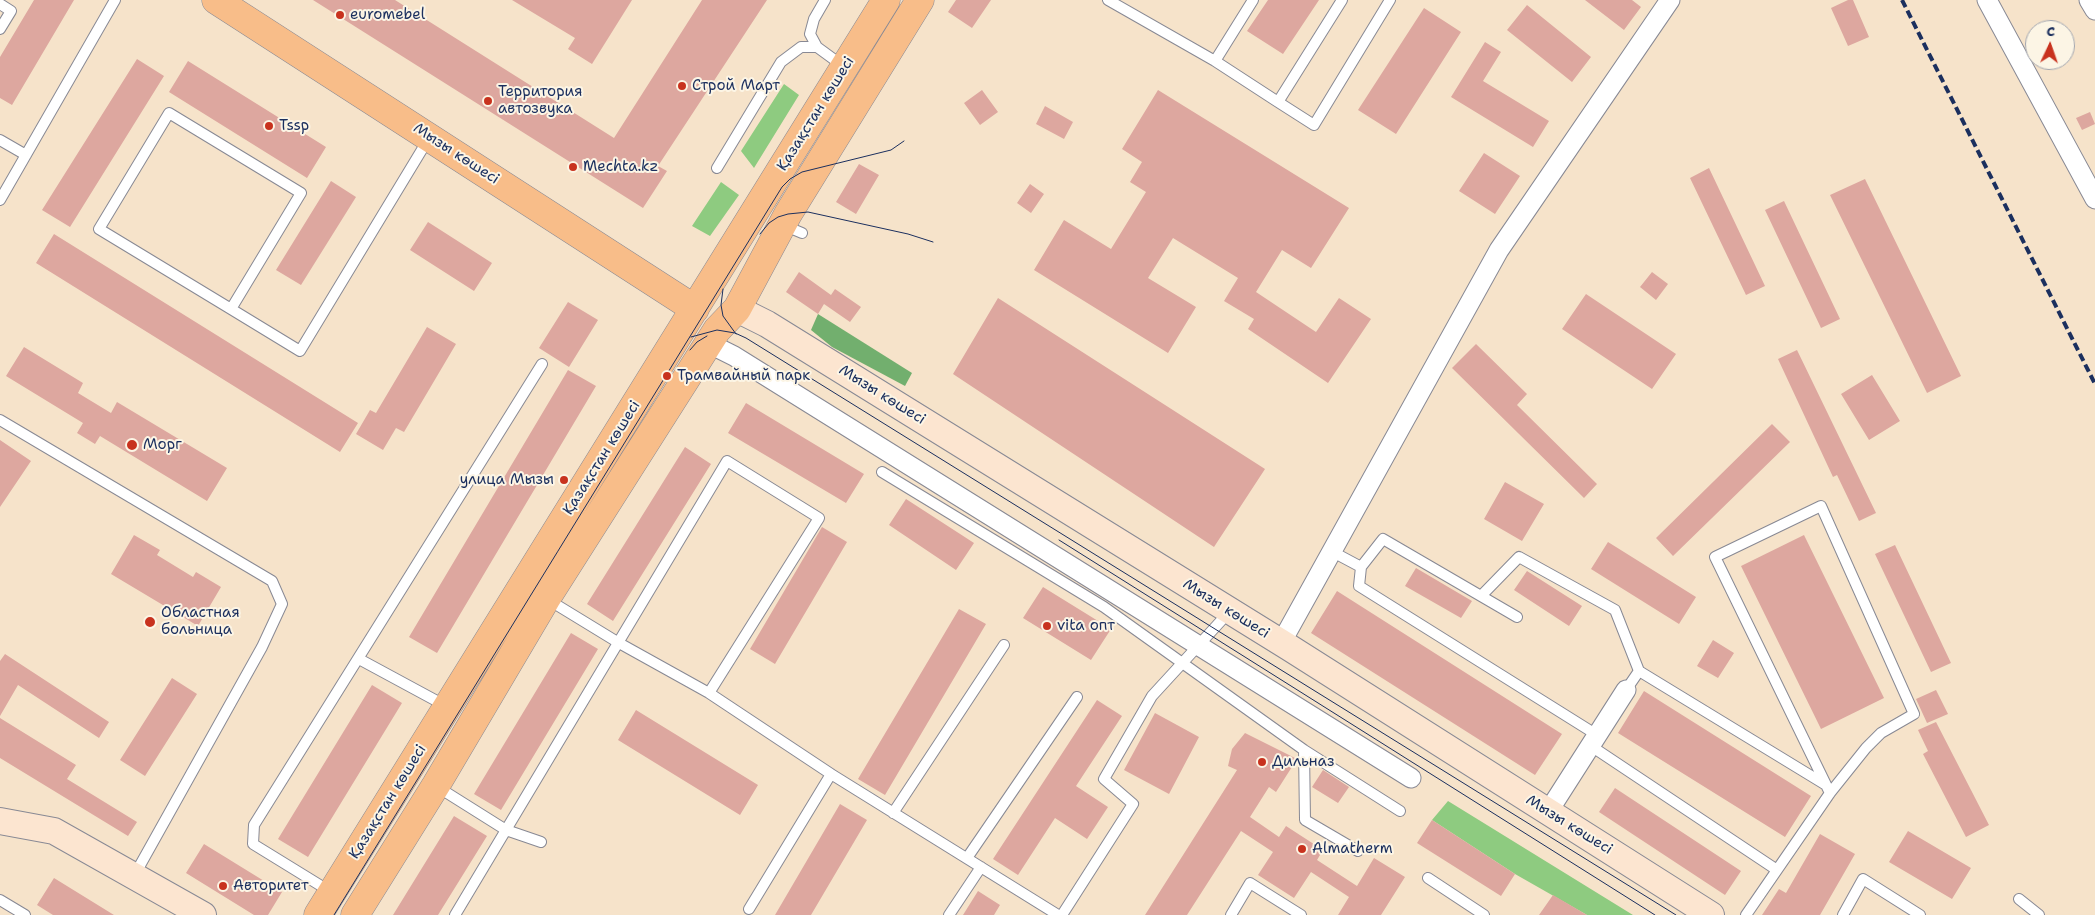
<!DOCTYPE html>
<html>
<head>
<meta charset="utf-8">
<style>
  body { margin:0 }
  #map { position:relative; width:2095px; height:915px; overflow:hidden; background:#f6e3ca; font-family:"Shantell Sans",sans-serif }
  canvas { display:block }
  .north { position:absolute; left:2025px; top:20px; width:50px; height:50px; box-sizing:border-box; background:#fcf5e5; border:1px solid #a2a6af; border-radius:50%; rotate:3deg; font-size:14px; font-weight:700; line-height:20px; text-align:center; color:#1b2f5e }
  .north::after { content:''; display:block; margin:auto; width:18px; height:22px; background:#c8321e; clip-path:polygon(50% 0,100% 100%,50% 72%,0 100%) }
</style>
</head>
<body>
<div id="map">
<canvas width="2095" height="915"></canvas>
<div class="north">С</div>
</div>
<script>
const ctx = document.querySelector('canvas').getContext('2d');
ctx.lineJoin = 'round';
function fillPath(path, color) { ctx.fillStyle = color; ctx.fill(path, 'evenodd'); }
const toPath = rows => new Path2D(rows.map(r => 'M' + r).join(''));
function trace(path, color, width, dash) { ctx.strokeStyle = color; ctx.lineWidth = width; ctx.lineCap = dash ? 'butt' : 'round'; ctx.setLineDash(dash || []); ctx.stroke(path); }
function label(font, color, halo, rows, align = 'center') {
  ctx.font = font + ' "Shantell Sans",sans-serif'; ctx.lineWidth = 4; ctx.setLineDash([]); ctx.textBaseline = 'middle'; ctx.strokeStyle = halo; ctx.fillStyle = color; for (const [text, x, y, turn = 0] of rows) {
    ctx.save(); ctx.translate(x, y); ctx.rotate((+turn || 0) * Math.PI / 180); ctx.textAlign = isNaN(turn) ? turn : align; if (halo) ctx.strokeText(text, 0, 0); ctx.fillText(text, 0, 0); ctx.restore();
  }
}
fillPath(toPath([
  [784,84,799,95,754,168,741,151],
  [721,182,739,195,710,236,692,226],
  [1448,801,1633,915,1587,915,1515,874,1432,820]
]), '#8ecb80');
fillPath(toPath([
  [818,314,912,373,905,386,832,347,811,330]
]), '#72af6e');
fillPath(toPath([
  [34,0,74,0,12,105,0,98,0,57],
  [313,0,395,0,614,138,702,0,767,0,658,166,667,171,643,208],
  [512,0,632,0,592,64,568,49,575,38],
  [956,0,991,0,972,28,948,12],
  [1268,0,1319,0,1283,54,1247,31],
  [1585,0,1632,0,1641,7,1624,30],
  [1848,0,1853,0,1869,37,1848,46,1831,8],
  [1527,5,1591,57,1572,82,1507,30],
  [1424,8,1461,32,1396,134,1358,110],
  [1485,42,1501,52,1483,81,1549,121,1533,147,1451,97],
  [137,59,164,76,70,227,42,210],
  [188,61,326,147,307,178,169,92],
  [982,90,998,112,980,125,964,103],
  [1158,90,1349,208,1311,268,1282,250,1256,292,1316,332,1339,298,1371,319,1328,383,1248,329,1254,319,1224,301,1238,278,1173,238,1148,278,1196,307,1168,353,1034,270,1064,220,1111,249,1146,192,1130,182,1142,162,1122,149],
  [1045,106,1073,122,1064,139,1036,124],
  [2090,112,2095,124,2082,130,2076,118],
  [1484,153,1520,176,1495,214,1459,191],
  [859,164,879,175,856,214,836,202],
  [1709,168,1765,286,1746,295,1690,178],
  [1865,179,1961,376,1927,393,1830,195],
  [331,181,356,197,301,285,276,270],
  [1030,184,1044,194,1031,213,1017,203],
  [1784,201,1840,319,1821,328,1765,210],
  [428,222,492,263,474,291,410,250],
  [54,234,358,423,340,452,36,263],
  [799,272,831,295,835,289,861,307,850,322,824,304,818,314,786,292],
  [1652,272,1668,284,1656,300,1640,287],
  [1586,294,1676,354,1652,389,1562,329],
  [998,298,1265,469,1214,547,953,374],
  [568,302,598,320,569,367,539,348],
  [427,327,456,344,404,432,396,428,383,450,356,434,370,410,376,413],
  [1476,344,1527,394,1517,405,1597,484,1584,498,1452,368],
  [24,347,83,383,78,393,111,413,117,402,227,468,207,501,100,436,95,444,77,433,83,423,6,376],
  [1797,350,1876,513,1859,521,1837,475,1833,477,1778,359],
  [568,370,596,386,437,653,409,637],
  [1872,375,1900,421,1869,440,1841,394],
  [746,403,864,474,846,503,728,433],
  [1772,424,1790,442,1673,556,1656,538],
  [0,440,31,461,0,507],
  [685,447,711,464,613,621,587,604],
  [1505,482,1544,504,1522,541,1484,519],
  [906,499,974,543,956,570,889,525],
  [822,527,847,542,775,664,750,649],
  [134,535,160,550,157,555,193,577,196,572,221,587,198,626,111,574],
  [1804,535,1884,698,1821,729,1741,566],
  [1608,542,1696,597,1679,624,1591,569],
  [1895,545,1951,663,1931,672,1875,554],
  [1416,568,1472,601,1461,618,1405,586],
  [1527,571,1582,606,1569,626,1514,590],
  [1043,587,1111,629,1091,660,1023,618],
  [1337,591,1562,734,1535,775,1311,633],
  [959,609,986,624,885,795,858,779],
  [571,633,598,649,501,810,474,794],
  [1713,640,1734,653,1718,678,1697,666],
  [5,654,109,722,99,738,18,685,0,716,0,661],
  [172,678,197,694,145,776,120,760],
  [372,685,402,703,308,857,278,839],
  [1936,690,1948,714,1927,723,1916,699],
  [1644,691,1811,796,1785,837,1618,733],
  [1097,700,1122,716,1076,786,1108,807,1087,839,1055,818,1018,875,993,859],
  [636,710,758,785,740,815,618,740],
  [1155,713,1199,737,1169,794,1124,770],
  [0,718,76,765,67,779,137,822,128,836,0,758],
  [1936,722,1989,825,1966,837,1923,754,1928,751,1918,730],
  [1245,733,1297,759,1276,792,1269,787,1250,817,1279,837,1286,826,1323,850,1317,860,1357,886,1374,858,1405,877,1381,915,1338,915,1349,897,1311,872,1294,898,1258,875,1273,852,1241,831,1187,915,1145,915,1237,770,1228,766,1232,749],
  [1323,770,1349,787,1338,803,1312,787],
  [1615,788,1741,871,1725,895,1599,812],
  [840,804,867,820,811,915,775,915],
  [454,816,487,836,438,915,393,915],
  [1432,820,1515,874,1501,896,1417,843],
  [1908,831,1971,868,1952,899,1889,862],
  [1820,834,1855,854,1820,915,1762,915,1779,889,1786,893],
  [204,844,282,892,268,915,254,915,186,873],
  [54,878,114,915,53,915,37,905],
  [978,891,1000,905,994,915,963,915],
  [1553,895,1587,915,1539,915]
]), '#dda79f');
const lane = toPath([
  [1108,0,1215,61,1278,102,1342,0],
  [0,4,11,11,0,29],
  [817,47,810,34,814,19,825,0],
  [1215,61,1253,0],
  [1278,102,1314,125,1390,0],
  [0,140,26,155],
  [717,168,781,62,801,47,817,47,843,66],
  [0,200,115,0],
  [783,225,802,233],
  [231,309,301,193,169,113,99,229,231,309,300,351,429,138],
  [0,420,272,581,282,604,262,647,134,876],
  [882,472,1104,607,1304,750,1400,811],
  [1331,551,1361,567,1359,586,1597,735],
  [1361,567,1383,539,1517,617],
  [1481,596,1519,557,1615,610,1639,671,1626,690],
  [547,599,619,643,709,693,831,774,1058,915],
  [359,659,446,706],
  [1639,671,1826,785],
  [1591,746,1777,870],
  [1304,750,1305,820,1358,851],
  [436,786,506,830,541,842],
  [893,813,1004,645],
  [967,858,1077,697],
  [1428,878,1484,915],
  [331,892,253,844,254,825,542,364],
  [2019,899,2039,915],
  [0,900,25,915],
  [749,909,831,774],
  [455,915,727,461,819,518,709,693],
  [949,915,981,867],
  [1062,915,1133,804,1104,779,1152,696,1230,611],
  [1231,915,1250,883,1301,915],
  [1746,915,1830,793,1866,748,1881,733,1914,714,1821,506,1715,557,1830,793],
  [1843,915,1863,879,1920,915]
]);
const street = toPath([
  [1987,0,2095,199],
  [2089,0,2095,10],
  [708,343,734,356,1411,778],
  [1281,643,1499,250,1670,0],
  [1548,812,1626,690]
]);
const secondary = toPath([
  [737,309,767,324,1290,648,1711,915],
  [0,821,54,831,203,915]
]);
const primary = toPath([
  [216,0,695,309],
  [318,915,886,0],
  [355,915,436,785,546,599,717,330,737,309,788,214,920,0]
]);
trace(lane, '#888994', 12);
trace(street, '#888994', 21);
trace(secondary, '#888994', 28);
trace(primary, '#888994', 29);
trace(lane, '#fff', 10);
trace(street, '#fff', 19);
trace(secondary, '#fce5d0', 26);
trace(primary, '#f8bd89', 28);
trace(toPath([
  [760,234,769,223,778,217,788,214,808,212,908,234,933,242],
  [723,289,721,305,723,316,736,334],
  [691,337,717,330,735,333,746,338,1676,915],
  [690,350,697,342,707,336],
  [1059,540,1655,915],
  [334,915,782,187,790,179,802,172,891,150,904,141]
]), '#1b2f5e', 1);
trace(toPath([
  [1902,0,2095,384]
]), '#1b2f5e', 4, [8, 4]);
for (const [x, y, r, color] of [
  [340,15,5,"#c8321e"],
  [682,86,5,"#c8321e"],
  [488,101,5,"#c8321e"],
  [269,126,5,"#c8321e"],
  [573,167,5,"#c8321e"],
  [667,376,5,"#c8321e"],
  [132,445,6,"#c8321e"],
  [564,480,5,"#c8321e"],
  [150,622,6,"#c8321e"],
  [1047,626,5,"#c8321e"],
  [1262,762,5,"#c8321e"],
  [1302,849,5,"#c8321e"],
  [223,886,5,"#c8321e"]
]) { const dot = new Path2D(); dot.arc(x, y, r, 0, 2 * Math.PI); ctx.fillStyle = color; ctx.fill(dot); trace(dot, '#fcf5e5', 2); }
label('15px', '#1b2f5e', '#fcf5e5', [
  ["euromebel",350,15],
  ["Строй Март",692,86],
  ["Территория",498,92],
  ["автозвука",498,109],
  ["Tssp",279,126],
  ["Mechta.kz",583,167],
  ["Трамвайный парк",677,376],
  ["Морг",143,445],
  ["улица Мызы",554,480,"right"],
  ["Областная",161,613],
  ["больница",161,630],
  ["vita опт",1057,626],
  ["Дильназ",1272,762],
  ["Almatherm",1312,849],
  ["Авторитет",233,886]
], 'left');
label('15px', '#1b2f5e', '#fcf5e5', [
  ["Қазақстан көшесі",816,114,-58],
  ["Мызы көшесі",456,154,33],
  ["Мызы көшесі",882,395,32],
  ["Қазақстан көшесі",602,458,-58],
  ["Мызы көшесі",1226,609,32],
  ["Қазақстан көшесі",388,802,-58],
  ["Мызы көшесі",1569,825,32]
]);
</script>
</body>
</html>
